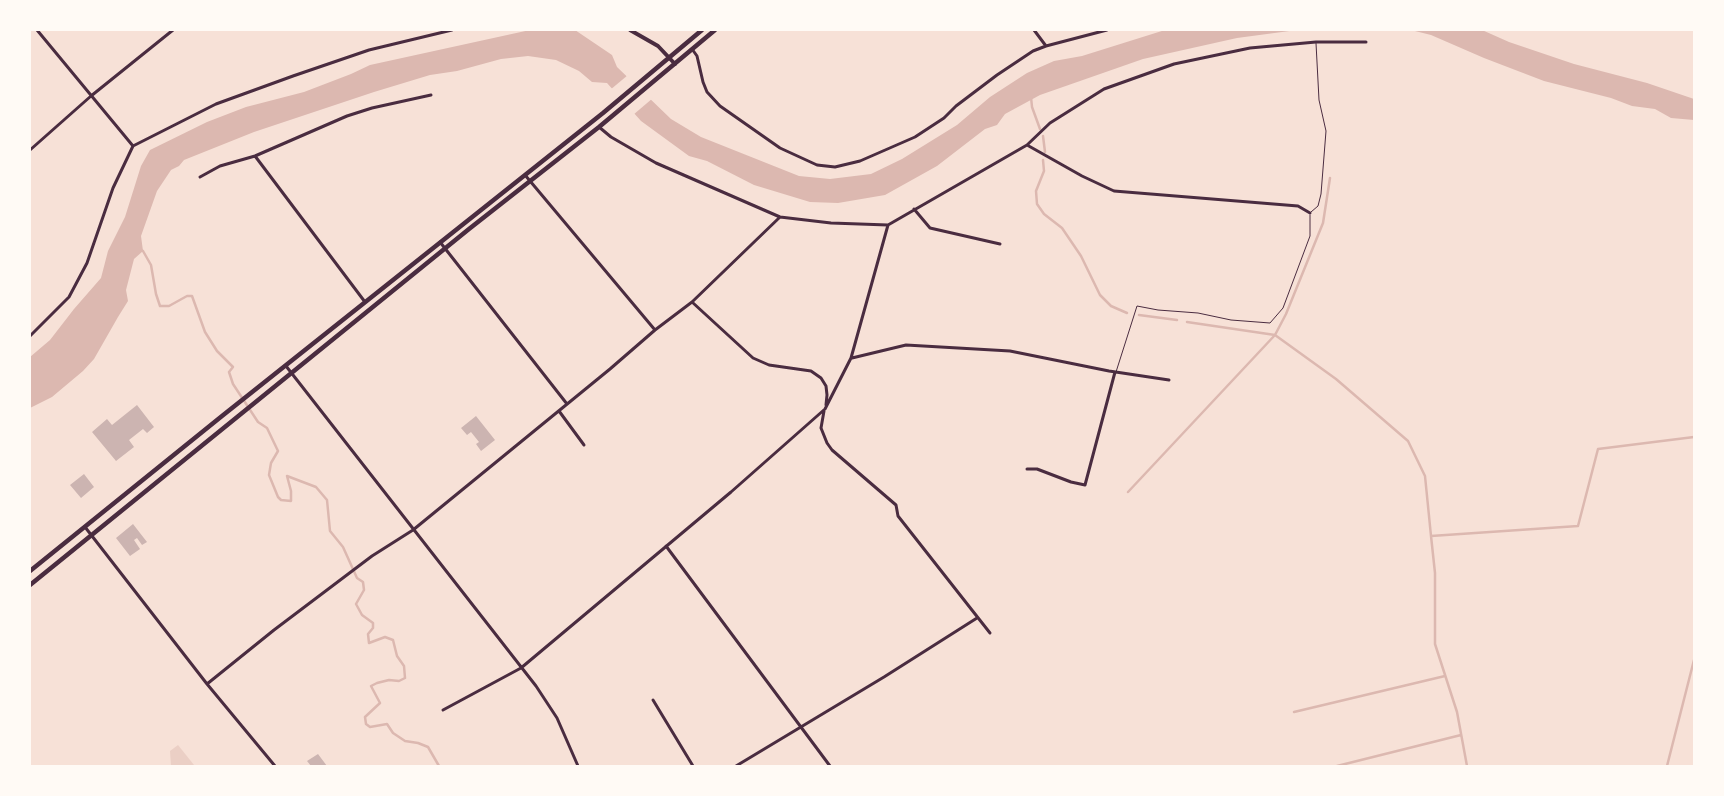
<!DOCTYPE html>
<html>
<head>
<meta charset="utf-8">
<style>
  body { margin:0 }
  #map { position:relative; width:1724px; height:796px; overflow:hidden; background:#f7e1d7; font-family:"DejaVu Sans",sans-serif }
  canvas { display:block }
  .frame { position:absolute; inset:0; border:31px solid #fffaf5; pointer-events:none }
</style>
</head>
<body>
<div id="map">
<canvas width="1724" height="796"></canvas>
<div class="frame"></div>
</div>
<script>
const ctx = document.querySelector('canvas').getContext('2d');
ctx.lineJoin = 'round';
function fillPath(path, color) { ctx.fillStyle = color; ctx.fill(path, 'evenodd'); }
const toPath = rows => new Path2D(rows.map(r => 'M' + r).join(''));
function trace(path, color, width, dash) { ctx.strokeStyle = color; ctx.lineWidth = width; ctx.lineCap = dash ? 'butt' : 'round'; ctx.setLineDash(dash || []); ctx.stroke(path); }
fillPath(toPath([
  [178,745,194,765,193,766,171,766,170,751]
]), '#ebcfc5');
fillPath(toPath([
  [530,30,575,30,612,55,617,67,671,119,701,137,799,176,830,179,871,174,902,159,957,125,990,97,1027,73,1054,61,1082,56,1165,30,1297,30,1237,38,1143,59,1040,95,1005,114,997,125,985,129,937,166,885,195,838,203,810,202,754,185,707,161,689,156,641,121,607,83,592,82,579,71,556,60,528,56,501,59,457,71,430,75,374,92,254,132,184,160,179,166,171,170,157,191,141,236,143,251,134,259,126,290,128,301,118,317,94,359,83,371,52,397,30,408,30,357,50,340,74,309,101,278,108,251,125,217,141,166,150,150,207,122,246,107,304,92,351,74,370,65],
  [1411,30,1482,30,1509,42,1574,64,1647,83,1694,99,1694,120,1671,118,1655,109,1632,106,1611,98,1544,81,1484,58,1431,35]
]), '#dcb8b0');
fillPath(toPath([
  [628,75,653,98,633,115,610,90]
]), '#f7e1d7');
trace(toPath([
  [1031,97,1032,107,1040,129],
  [1043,136,1045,152],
  [1043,160,1044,171,1036,191,1037,204,1044,214,1062,228,1081,256,1100,295,1111,306,1127,313],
  [140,249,143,251,151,265,156,294,160,306,169,306,187,296,192,296,205,332,217,351,233,367,229,372,233,384,258,422,267,428,278,451,271,463,269,475,278,497,281,500,291,501,291,491,287,476,316,487,327,500,330,531,343,547,357,578,363,582,364,590,356,604,362,615,373,623,373,628,368,634,369,643,385,637,393,640,397,656,404,666,405,678,399,681,389,680,377,683,371,686,380,703,365,717,366,724,370,727,387,724,393,733,405,741,418,743,428,747,439,766],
  [1139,315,1177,320],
  [1187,322,1275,335,1336,379,1408,441,1425,476,1431,536],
  [1128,492,1275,335,1286,314,1323,223,1330,178],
  [1294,712,1445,676],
  [1337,766,1461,735],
  [1467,766,1457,712,1435,644,1435,573,1431,536,1578,526,1598,449,1694,437],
  [1667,766,1694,660]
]), '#dcb8b0', 2.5);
fillPath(toPath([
  [137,405,154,427,147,433,143,429,129,440,134,447,116,461,92,432,107,419,112,425],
  [476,416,495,440,481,451,476,444,479,442,471,432,467,435,461,428],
  [84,474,94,487,81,498,70,485],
  [133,524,147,542,142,545,137,538,134,540,140,549,130,556,116,538],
  [318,754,327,766,311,766,307,761]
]), '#ccb4b1');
trace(toPath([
  [1311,212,1318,206,1321,194,1326,131,1319,100,1316,43],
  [1116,372,1137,306,1158,310,1198,313,1231,320,1270,323,1283,308,1310,236,1310,215]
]), '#4a2c40', 1);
trace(toPath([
  [37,30,133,146],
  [1034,30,1046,46],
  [692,49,697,56,703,82,707,92,720,106,780,148,817,165,835,167,860,161,915,137,944,118,956,106,997,75,1033,51,1046,46,1107,30],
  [599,127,611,137,656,163,780,217,831,223,888,225,1027,145,1050,123,1104,89,1174,64,1250,48,1316,42,1366,42],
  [1027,145,1082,176,1114,191,1298,206,1310,213],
  [30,150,91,96,173,30],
  [255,156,365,302],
  [525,175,655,330],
  [200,177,220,166,255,156,347,116,372,108,431,95],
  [914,209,930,228,1000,244],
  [440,242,567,404],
  [692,302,753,358,769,365,811,371,821,378,826,386,827,395,826,405],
  [30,336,69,297,87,263,113,188,133,146,216,104,293,76,369,50,452,30],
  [852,358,906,345,1010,351,1109,371,1169,380],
  [286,366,536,686,557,718,578,766],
  [559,411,584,445],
  [824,411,821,428,827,443,832,450,896,505,898,516,990,633],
  [1027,469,1037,469,1071,482,1085,485,1115,372],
  [85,527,207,684,275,766],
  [666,546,830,766],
  [207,684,274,630,372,556,413,530,610,369,655,330,692,302,780,217],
  [653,700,693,766],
  [443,710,521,668,731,492,825,409,851,358,888,225],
  [736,766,884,677,977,618]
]), '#4a2c40', 3);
trace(toPath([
  [630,30,658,46,675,64]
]), '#4a2c40', 4);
trace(toPath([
  [30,571,222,416,603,113,702,30],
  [30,585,469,229,599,127,715,30]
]), '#4a2c40', 4.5);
</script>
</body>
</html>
